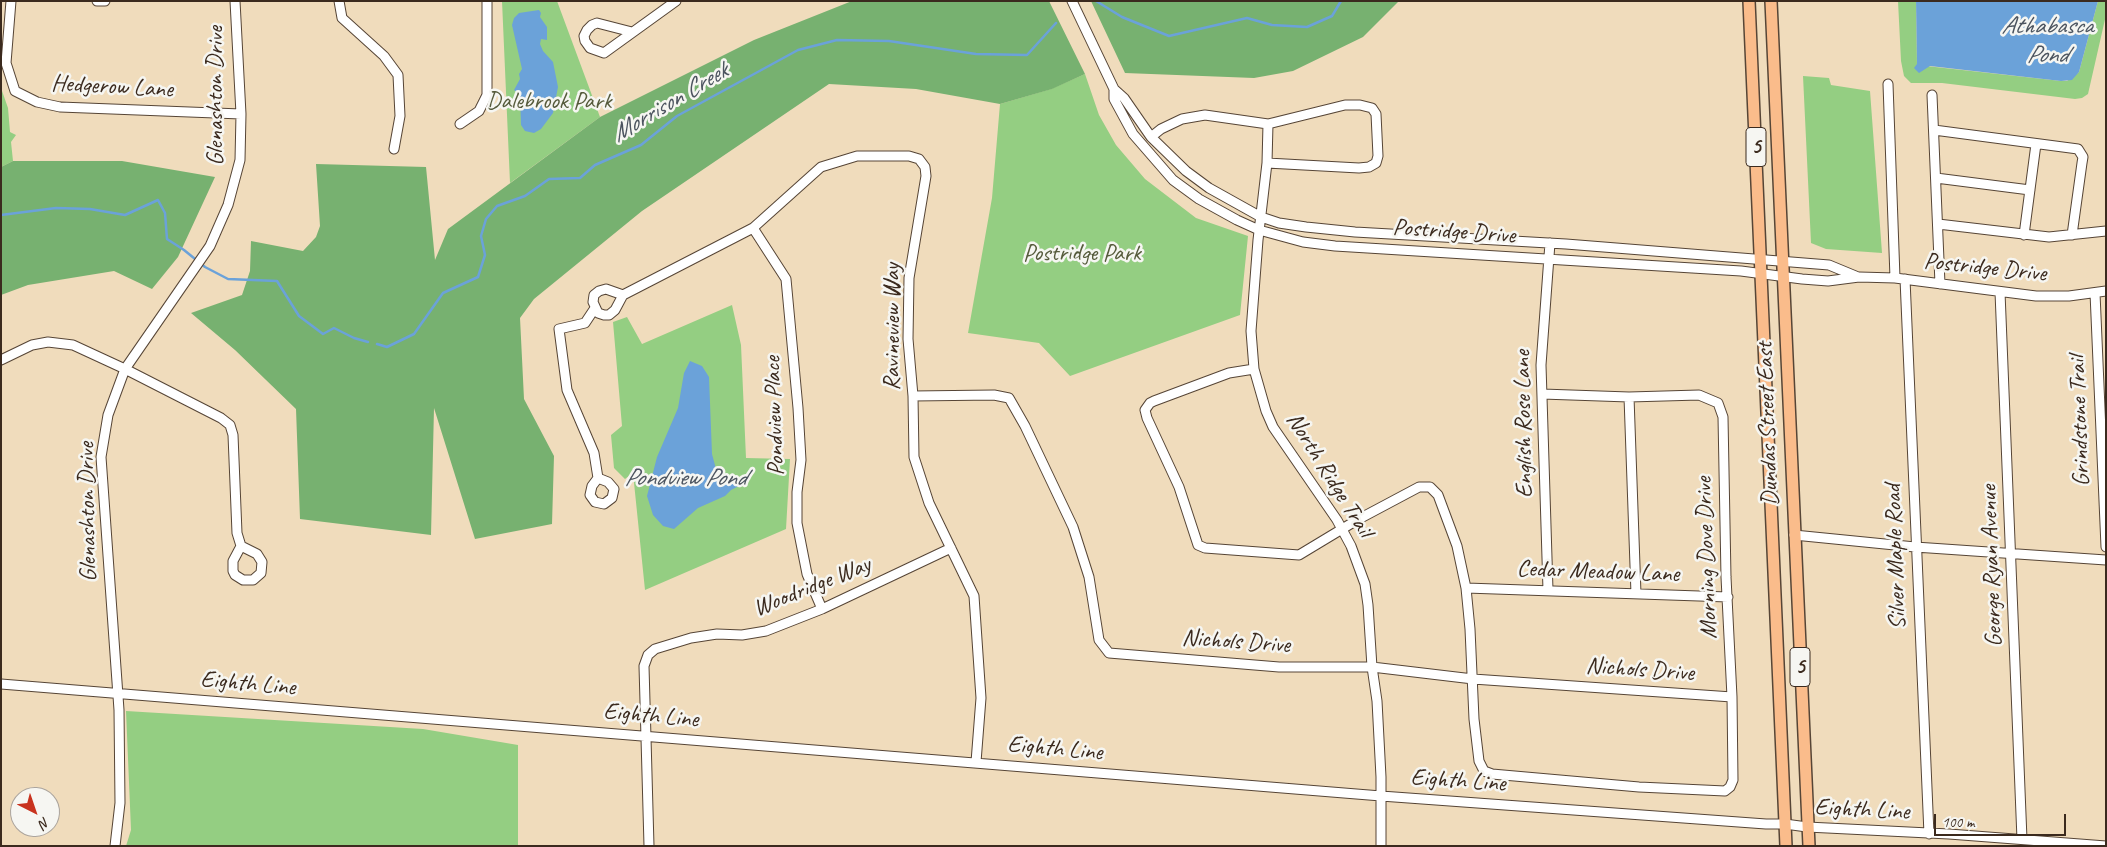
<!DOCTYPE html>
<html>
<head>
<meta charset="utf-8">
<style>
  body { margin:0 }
  #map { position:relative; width:2107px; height:847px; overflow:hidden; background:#f0dcbc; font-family:Caveat,sans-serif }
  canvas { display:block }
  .frame { position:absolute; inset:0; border:2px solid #3b2a1e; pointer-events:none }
  .north { position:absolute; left:10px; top:787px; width:50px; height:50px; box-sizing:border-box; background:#f6f6f2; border:1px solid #aba49d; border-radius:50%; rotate:139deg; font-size:14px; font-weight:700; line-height:20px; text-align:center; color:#3b2a1e }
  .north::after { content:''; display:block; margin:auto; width:18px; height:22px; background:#c8321e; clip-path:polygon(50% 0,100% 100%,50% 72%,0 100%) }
  .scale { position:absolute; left:1934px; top:814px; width:132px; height:22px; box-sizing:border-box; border:2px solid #3b2a1e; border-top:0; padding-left:6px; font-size:15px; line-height:18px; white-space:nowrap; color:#3b2a1e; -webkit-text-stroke:4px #f6f6f2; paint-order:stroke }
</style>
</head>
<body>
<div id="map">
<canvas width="2107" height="847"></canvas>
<div class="frame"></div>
<div class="north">N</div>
<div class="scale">100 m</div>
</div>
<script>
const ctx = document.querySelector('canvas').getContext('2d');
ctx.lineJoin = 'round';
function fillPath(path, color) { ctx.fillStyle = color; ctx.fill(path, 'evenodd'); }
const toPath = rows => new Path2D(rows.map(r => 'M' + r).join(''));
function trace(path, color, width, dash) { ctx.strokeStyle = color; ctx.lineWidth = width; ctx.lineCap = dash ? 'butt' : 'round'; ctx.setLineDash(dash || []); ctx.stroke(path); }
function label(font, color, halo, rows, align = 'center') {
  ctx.font = font + ' Caveat,sans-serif'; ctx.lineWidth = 5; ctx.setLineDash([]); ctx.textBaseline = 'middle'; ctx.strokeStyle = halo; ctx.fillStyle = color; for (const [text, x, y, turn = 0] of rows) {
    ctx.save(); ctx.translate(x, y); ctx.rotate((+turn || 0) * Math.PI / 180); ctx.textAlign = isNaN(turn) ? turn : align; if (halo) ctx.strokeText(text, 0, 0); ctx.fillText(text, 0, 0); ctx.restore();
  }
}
fillPath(toPath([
  [502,1,557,1,600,117,510,183],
  [1898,1,1916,1,1917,65,2061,81,2067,81,2079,72,2098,1,2106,1,2106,15,2088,94,2082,98,2075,99,1942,83,1911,83,1904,76,1901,61],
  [1085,74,1099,115,1116,145,1145,179,1196,218,1248,236,1240,315,1070,376,1039,343,968,333,992,198,1000,104,1051,89],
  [1803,76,1829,78,1831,85,1870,91,1882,253,1826,249,1811,243],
  [1,88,8,108,10,132,16,135,11,142,13,161,1,167],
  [732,305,741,345,746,458,790,459,786,529,645,590,633,473,625,479,614,468,611,435,622,426,613,322,627,317,642,344],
  [126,711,423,729,518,745,518,846,126,846,131,830]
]), '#94ce82');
fillPath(toPath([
  [852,1,1049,1,1085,74,1052,89,1000,104,916,89,829,84,642,211,534,299,520,318,524,399,554,456,552,524,475,539,434,408,431,535,300,519,296,409,235,350,191,313,242,295,250,271,251,241,303,251,316,237,320,226,316,164,426,167,435,260,448,229,600,117,754,40],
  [1091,1,1399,1,1363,37,1293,71,1254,78,1125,73],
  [13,161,122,161,215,177,178,257,152,289,114,271,28,285,1,295,1,167]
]), '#77b170');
fillPath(toPath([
  [1916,1,2098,1,2079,72,2072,80,2061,81,1930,66,1919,73,1914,68,1917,64],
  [539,10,541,13,540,17,547,27,547,40,541,39,540,44,543,51,553,62,558,87,553,113,541,129,534,133,525,131,521,125,520,95,514,90,520,79,519,74,522,69,512,25,514,18,519,13],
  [690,361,702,366,709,377,712,454,716,469,720,478,726,482,736,482,741,485,731,490,725,496,698,508,674,529,663,526,653,515,647,496,657,457,678,408,684,373]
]), '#6ba2d9');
trace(toPath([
  [1096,1,1122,17,1169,36,1247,18,1272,25,1307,27,1332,16,1341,1],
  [1,215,56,208,90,209,125,215,158,200,165,213,167,239,184,250,205,267,228,279,277,281,299,316,323,334,334,328,354,338,368,342],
  [377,344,387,347,414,334,443,293,478,277,485,255,481,236,486,219,497,206,525,196,549,179,580,178,595,165,641,145,677,116,798,50,837,40,889,41,976,54,1027,55,1056,23]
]), '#6ba2d9', 2.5);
const minor = toPath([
  [11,1,6,63,15,91,37,102,60,107,241,114],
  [97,1,105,1],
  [339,1,342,18,384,56,398,75,400,116,394,149],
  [1072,1,1114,89,1124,98,1151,137,1186,171,1209,188,1261,217,1279,223,1306,227,1355,232,1566,244,1829,265,1858,277],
  [632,32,597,23,592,25,587,30,584,36,585,41,590,48,604,53,676,1],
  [1888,84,1895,278],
  [1114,89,1114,99,1133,134,1173,180,1199,199,1237,220,1259,230,1303,242,1335,246,1741,271,1802,279,1828,281,1859,277,1895,278,2036,296,2069,296,2106,291],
  [1932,95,1940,284],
  [460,124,479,111,487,95,487,1],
  [1268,124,1267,163,1258,240,1251,331,1254,369,1266,411,1273,427,1337,520,1351,546,1365,584,1368,605,1372,667,1377,701,1381,777,1381,846],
  [1934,130,2078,149,2083,157,2082,163,2072,235],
  [1151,137,1161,129,1182,119,1205,115,1268,124,1345,105,1360,105,1372,108,1376,114,1378,156,1376,163,1369,167,1359,168,1267,163],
  [1936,178,2030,190],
  [1938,224,2049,237,2106,231],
  [753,228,786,279,798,408,801,460,797,492,797,523,807,574,822,609],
  [2024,235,2036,144],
  [1905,279,1929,834],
  [2000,292,2022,839],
  [2095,293,2106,547],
  [623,295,606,289,599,291,594,295,593,302,598,313,604,315,609,315,615,310,623,295,753,228,821,167,857,156,909,156,919,159,925,167,926,176,909,278,908,339,913,396,914,457,929,503,974,596,981,698,976,762],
  [595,308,585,323,559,329,567,390,594,453,598,478],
  [1,360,32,345,48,342,73,345,125,369,221,418,230,425,233,435,237,533,241,546],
  [1254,369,1229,373,1154,401,1150,403,1145,410,1147,418,1179,487,1198,545,1205,548,1299,555,1357,520,1419,487,1430,487,1438,495,1457,546,1466,588,1470,629,1474,719,1479,761,1484,771,1492,774,1639,787,1725,791,1730,787,1733,780,1732,697,1726,577,1723,417,1718,403,1699,395,1629,397,1542,394],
  [913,396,994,395,1009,398,1025,426,1073,527,1089,577,1099,640,1109,653,1279,667,1372,667,1473,679,1732,697],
  [1629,397,1636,594],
  [598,478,608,482,614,489,612,498,604,504,595,502,590,495,592,486,598,478],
  [1794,535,1915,547,2106,560],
  [241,546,257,554,262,562,261,573,253,580,243,580,235,575,233,571,233,561,241,546],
  [1466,588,1728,597],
  [1548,590,1541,365,1550,243],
  [1,684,1381,796,1766,824,1785,824,1807,827,1949,834,2106,846],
  [115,846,120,803,119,710,101,457,108,415,125,369,210,246,228,205,240,160,241,114,235,1],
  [649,846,644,666,648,655,655,649,691,638,717,634,742,635,766,631,822,609,951,548]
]);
const major = toPath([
  [1749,1,1786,846],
  [1771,1,1809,846]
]);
trace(minor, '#564536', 11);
trace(major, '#564536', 14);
trace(minor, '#fff', 9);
trace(major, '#fabc8b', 11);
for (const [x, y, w] of [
  [1756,147,20],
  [1800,667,20]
]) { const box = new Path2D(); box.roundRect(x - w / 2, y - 19.5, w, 39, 4); ctx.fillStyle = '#f6f6f2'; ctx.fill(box); trace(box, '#3b2a1e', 1); }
label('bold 22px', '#3b2a1e', null, [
  ["5",1756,147],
  ["5",1800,667]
]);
label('24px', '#3b2a1e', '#f6f6f2', [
  ["Hedgerow Lane",112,87,3],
  ["Glenashton Drive",216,96,-90],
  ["Postridge Drive",1454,232,4],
  ["Postridge Drive",1985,268,6],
  ["Ravineview Way",893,327,-90],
  ["Pondview Place",775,416,-92],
  ["Grindstone Trail",2080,421,-92],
  ["English Rose Lane",1524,424,-91],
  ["Dundas Street East",1768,424,-92],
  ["North Ridge Trail",1329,475,58],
  ["Glenashton Drive",88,512,-91],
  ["Silver Maple Road",1896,557,-92],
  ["Morning Dove Drive",1707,558,-92],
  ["George Ryan Avenue",1992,566,-92],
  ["Cedar Meadow Lane",1598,572,2],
  ["Woodridge Way",812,587,-22],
  ["Nichols Drive",1236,642,4],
  ["Nichols Drive",1640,670,4],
  ["Eighth Line",248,684,5],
  ["Eighth Line",651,716,5],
  ["Eighth Line",1055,749,5],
  ["Eighth Line",1458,781,4],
  ["Eighth Line",1862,810,3]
]);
label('24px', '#565b3c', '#f6f6f2', [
  ["Dalebrook Park",549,102],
  ["Postridge Park",1082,254]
]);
label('italic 25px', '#4c545f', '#f6f6f2', [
  ["Athabasca",2047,26],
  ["Pond",2047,55],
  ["Morrison Creek",670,103,-31],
  ["Pondview Pond",685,478]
]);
</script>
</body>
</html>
